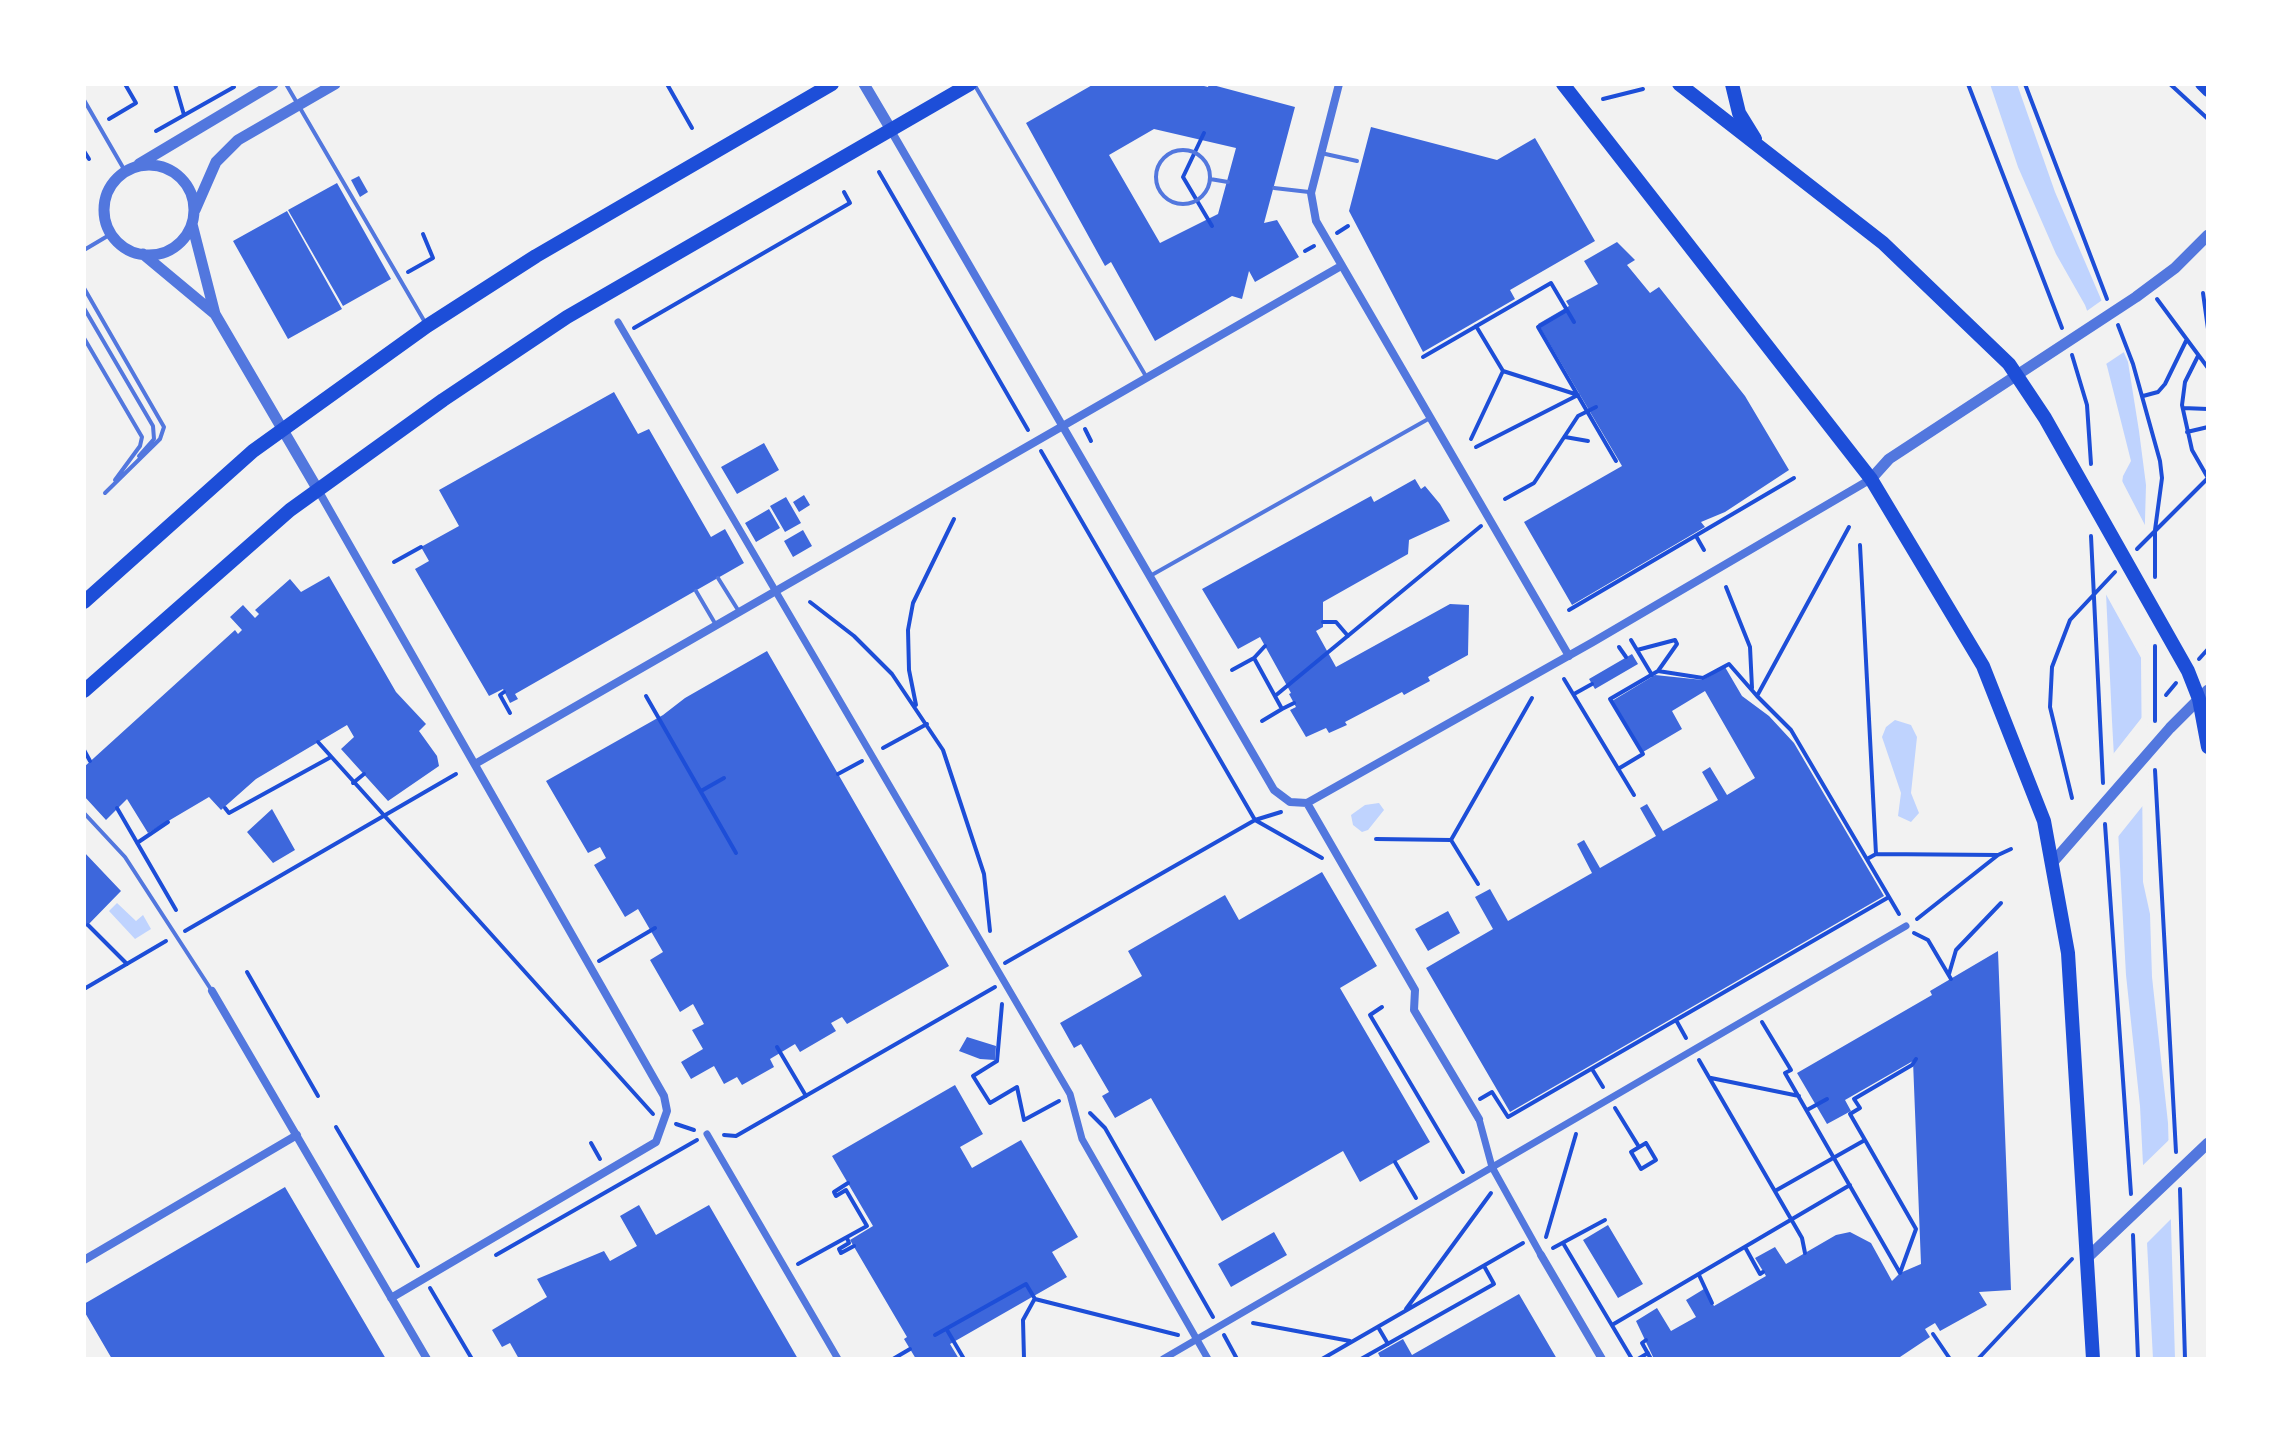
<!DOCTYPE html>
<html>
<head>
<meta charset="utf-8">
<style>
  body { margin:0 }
  #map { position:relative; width:2292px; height:1443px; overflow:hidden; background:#f2f2f2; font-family:"Archivo Narrow",sans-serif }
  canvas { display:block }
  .frame { position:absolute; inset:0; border:86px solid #fff; pointer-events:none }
</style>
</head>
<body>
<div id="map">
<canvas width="2292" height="1443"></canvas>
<div class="frame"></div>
</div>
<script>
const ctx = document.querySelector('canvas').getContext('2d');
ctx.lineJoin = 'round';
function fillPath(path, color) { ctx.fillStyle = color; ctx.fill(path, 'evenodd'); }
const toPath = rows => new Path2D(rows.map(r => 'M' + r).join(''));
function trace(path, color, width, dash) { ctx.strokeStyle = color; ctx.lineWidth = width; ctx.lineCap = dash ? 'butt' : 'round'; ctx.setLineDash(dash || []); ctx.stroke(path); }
fillPath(toPath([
  [1990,84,2017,84,2055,192,2128,362,2139,431,2146,485,2141,659,2143,882,2150,914,2152,977,2168,1123,2175,1359,2153,1359,2140,1106,2126,975,2112,721,2106,593,2123,476,2131,461,2107,366,2085,305,2056,254,2018,167],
  [1895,720,1911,725,1917,737,1911,793,1919,813,1911,822,1898,816,1901,793,1882,737,1886,727],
  [1379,803,1384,810,1368,830,1362,832,1353,825,1351,815,1365,805],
  [117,903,136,921,143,915,151,929,135,939,109,911]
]), '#bfd3fe');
fillPath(toPath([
  [2105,298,2127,350,2103,366,2084,313],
  [2119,475,2147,529,2145,665,2103,589],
  [2147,711,2149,798,2117,838,2110,758],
  [2173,1136,2177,1213,2141,1249,2137,1171]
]), '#f2f2f2');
fillPath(toPath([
  [1094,84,1196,84,1208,87,1209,84,1295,107,1264,223,1277,220,1299,257,1255,282,1249,271,1242,299,1232,296,1155,341,1111,262,1105,266,1026,123],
  [1154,129,1236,148,1218,214,1160,243,1109,155],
  [1371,127,1497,160,1535,138,1595,241,1510,290,1515,299,1423,352,1349,211],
  [359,176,368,192,360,197,351,180],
  [337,183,391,279,343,306,288,210],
  [287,211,342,309,288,339,233,241],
  [1617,242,1635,260,1627,265,1650,293,1659,287,1745,396,1789,470,1725,512,1701,522,1705,527,1572,605,1524,522,1622,466,1538,324,1569,306,1566,301,1598,284,1584,261],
  [614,392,638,434,649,429,711,537,725,529,744,563,515,694,518,699,510,703,503,689,489,696,415,569,429,561,421,547,459,526,439,490],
  [764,443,779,470,737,494,721,467],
  [1415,479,1421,489,1425,486,1440,504,1450,521,1409,540,1408,554,1323,602,1323,627,1316,631,1336,667,1450,604,1469,605,1468,655,1428,677,1430,681,1413,690,1404,695,1402,692,1345,722,1347,725,1329,733,1326,728,1306,737,1290,710,1296,707,1289,694,1291,693,1260,637,1238,649,1202,589,1371,496,1374,502],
  [804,495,810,505,799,512,793,502],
  [786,497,801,523,785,532,770,506],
  [769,509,780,528,756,542,745,523],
  [803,530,812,546,793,557,784,541],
  [329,576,396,692,426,724,419,731,437,756,439,766,388,801,341,749,354,737,347,725,256,779,221,810,209,797,148,833,127,799,106,820,84,796,84,767,235,630,238,634,242,630,230,617,243,605,255,618,259,614,255,610,290,579,301,592],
  [767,651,949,966,847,1024,842,1017,831,1023,836,1031,800,1052,795,1044,770,1059,774,1067,742,1085,737,1077,724,1084,714,1066,691,1079,681,1062,703,1049,692,1030,704,1024,693,1004,680,1012,650,960,663,952,645,921,638,909,625,917,594,865,606,858,600,847,588,853,546,781,663,715,685,698],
  [1632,654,1638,664,1595,689,1589,679],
  [1725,667,1742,696,1769,716,1794,743,1884,896,1510,1112,1426,968,1493,929,1475,897,1490,889,1508,921,1592,873,1577,844,1584,840,1600,868,1656,836,1640,808,1647,804,1663,831,1718,800,1702,772,1710,767,1727,795,1755,778,1705,691,1672,711,1682,729,1643,752,1612,701,1655,675,1703,680],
  [272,809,295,850,273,863,247,832],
  [84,852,121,891,84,929],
  [1322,872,1377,966,1340,988,1430,1142,1360,1182,1343,1151,1222,1221,1151,1098,1115,1118,1102,1096,1109,1092,1081,1044,1074,1048,1060,1023,1142,976,1128,951,1225,895,1239,920],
  [1448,911,1460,933,1428,951,1415,929],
  [1998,951,2011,1290,1979,1292,1987,1305,1940,1331,1935,1323,1925,1329,1930,1337,1897,1359,1654,1359,1636,1321,1657,1308,1671,1331,1696,1317,1686,1300,1704,1289,1714,1306,1766,1276,1755,1258,1775,1247,1786,1264,1836,1235,1850,1232,1871,1243,1892,1281,1900,1273,1921,1264,1913,1061,1845,1100,1851,1111,1827,1124,1797,1073,1932,995,1930,991],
  [967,1037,996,1046,995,1060,980,1059,959,1051],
  [955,1085,983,1134,960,1147,972,1168,1021,1140,1078,1237,1052,1252,1067,1277,950,1344,959,1359,916,1359,904,1339,907,1337,850,1240,873,1226,832,1156],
  [285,1187,386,1359,112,1359,84,1311,84,1304],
  [639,1205,656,1235,709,1205,798,1359,519,1359,510,1343,502,1347,492,1330,547,1297,537,1279,604,1251,610,1261,637,1246,620,1216],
  [1608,1225,1643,1284,1618,1298,1583,1240],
  [1274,1232,1287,1255,1231,1287,1218,1264],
  [1519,1294,1557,1359,1381,1359,1378,1353,1403,1339,1412,1355]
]), '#3d67dc');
trace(toPath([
  [175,84,184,115],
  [667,84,692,128],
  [1968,84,2062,328],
  [2025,84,2107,299],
  [2170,84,2208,119],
  [1603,99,1643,89],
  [109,119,136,103,125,84],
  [156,131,234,87],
  [1204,133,1183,177,1212,226],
  [84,151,89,159],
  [879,172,1028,430],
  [1337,233,1348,226],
  [1305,251,1314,246],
  [408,272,433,258,423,234],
  [2203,293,2208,329],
  [2157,299,2208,368],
  [1567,310,1538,327,1616,461],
  [2118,325,2133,364,2160,461,2162,478,2155,530,2155,577],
  [1476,326,1503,371,1575,394],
  [634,328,850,203,844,192],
  [2072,355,2087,405,2091,464],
  [2198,356,2185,382,2182,405,2192,450,2208,478],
  [1423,357,1551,283,1574,322],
  [2143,396,2158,392,2165,384,2186,341],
  [2183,408,2208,409],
  [1085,429,1091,441],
  [2187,432,2208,427],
  [1565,437,1588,441],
  [1471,439,1503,371],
  [1476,447,1578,395],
  [1041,451,1255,820,1322,858],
  [1505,499,1534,483,1578,416,1596,407],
  [1696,536,1704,550],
  [2091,536,2103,783],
  [1860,545,1876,854],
  [2137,549,2208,478],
  [394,562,421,547],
  [1726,587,1750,647,1752,688],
  [810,602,854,636,892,674,943,750,984,874,990,931],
  [1569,610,1794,478],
  [1323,622,1336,622,1348,636],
  [1631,640,1652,675],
  [1619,647,1626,657],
  [1254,658,1265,646],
  [2199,659,2208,649],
  [1232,670,1254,658,1282,709,1262,721],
  [1658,671,1703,678,1729,664,1757,696,1849,527],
  [1564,679,1634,795],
  [504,692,500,695,510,713],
  [1574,694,1592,684],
  [2166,695,2176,683],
  [646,696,736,853],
  [1275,696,1481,526],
  [1757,696,1791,730,1899,914],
  [916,705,909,670,908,630,913,603,954,519],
  [1282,709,1294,703],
  [2155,721,2155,646],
  [318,742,653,1114],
  [883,748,927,724],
  [84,750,90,761],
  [1618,769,1643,754,1610,699,1658,671,1677,644,1675,640,1637,650],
  [2155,770,2176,1152],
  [838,774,862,761],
  [353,783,364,774],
  [701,791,724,778],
  [2072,798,2050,707,2052,667,2070,620,2115,572],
  [117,808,176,910],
  [225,808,229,813,331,757],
  [2105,824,2131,1194],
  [1376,839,1451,840,1532,698],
  [1451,840,1478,884],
  [137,843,168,822],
  [1867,859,1876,854,1998,855],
  [1917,919,1998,855,2011,849],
  [88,925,127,964],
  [185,931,456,774],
  [1914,933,1928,940,1951,979],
  [599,961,655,928],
  [1005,963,1255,820,1281,812],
  [247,972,318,1096],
  [1949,974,1956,950,2001,903],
  [84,989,166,941],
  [1002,1004,997,1061,973,1076,990,1103,1017,1087,1024,1120,1059,1101],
  [1382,1007,1370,1015,1463,1172],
  [1676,1020,1686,1038],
  [1762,1022,1791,1070,1785,1073,1900,1273],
  [777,1047,806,1096],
  [1699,1060,1802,1238,1805,1253],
  [1592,1069,1603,1087],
  [1711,1078,1799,1096],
  [1480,1099,1492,1092,1508,1117,1889,897],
  [1615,1108,1639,1147],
  [1807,1110,1827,1099],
  [1090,1113,1105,1128,1213,1317],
  [676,1124,694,1130],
  [336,1127,418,1266],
  [724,1135,736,1136,995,987],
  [1865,1140,1916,1229,1900,1273],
  [591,1143,600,1159],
  [1646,1143,1656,1160,1641,1169,1631,1152,1646,1143],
  [1395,1162,1416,1198],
  [2180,1189,2185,1359],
  [1775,1191,1865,1140,1850,1114,1860,1108,1854,1099,1912,1065,1916,1059],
  [2133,1235,2138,1359],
  [1546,1237,1576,1134],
  [847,1238,849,1243,839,1249,841,1253,854,1246],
  [1563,1243,1632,1359],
  [1745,1247,1760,1274,1763,1272],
  [1553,1248,1605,1220],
  [496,1255,697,1140],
  [798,1264,867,1226,846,1190,836,1196,834,1192,848,1183],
  [1699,1275,1712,1303],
  [430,1288,472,1359],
  [1406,1309,1491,1193],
  [1253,1323,1350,1341],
  [1612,1325,1850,1185],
  [1378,1327,1388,1344],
  [947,1330,964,1359],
  [1933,1334,1950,1359],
  [935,1335,1026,1284,1035,1299,1178,1335],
  [1224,1335,1237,1359],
  [1646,1340,1642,1343,1651,1359],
  [893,1359,910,1349],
  [1024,1359,1023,1320,1034,1300],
  [1322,1359,1523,1243],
  [1361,1359,1494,1284,1484,1266],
  [1638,1359,1648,1353],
  [1978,1359,2072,1259]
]), '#1d4ed8', 4);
trace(toPath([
  [286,84,426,324],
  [974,84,1147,378],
  [84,100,125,171],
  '1156 177a27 27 0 1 1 54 0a27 27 0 1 1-54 0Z',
  [1321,153,1357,161],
  [1210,179,1228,182],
  [1274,188,1309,192],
  [84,250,111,234],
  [84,288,164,427,160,439,105,493],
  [84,308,153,426,154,439,139,456],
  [84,338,142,437,140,446,115,480],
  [1150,576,1430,418],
  [718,578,738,610],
  [696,591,716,625],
  [84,813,125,857,212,991]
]), '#5277de', 4);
trace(toPath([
  [618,322,1070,1094,1082,1139,1208,1359],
  [1479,1119,1492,1167,1541,1255],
  [707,1134,838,1359],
  [1163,1359,1906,926]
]), '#5277de', 7);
trace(toPath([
  [1339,84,1311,193,1316,221,1569,656],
  [890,129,1274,790,1290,802,1307,803,1593,642,1871,479],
  [318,490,664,1096,667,1111,656,1142,391,1298],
  [475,764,1341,266],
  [1307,803,1415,990,1414,1010,1479,1119],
  [212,991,427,1359],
  [1541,1255,1602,1359],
  [84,1260,297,1135]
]), '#5277de', 8);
trace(toPath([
  [864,84,890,128],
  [139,164,273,84],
  '104 210a45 45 0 1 1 90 0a45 45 0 1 1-90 0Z',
  [195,210,216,162,238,140,335,84],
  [192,224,215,314,318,490],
  [143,254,215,314],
  [1871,479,1889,459,2136,297,2175,268,2208,235],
  [2053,862,2170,728,2208,690],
  [2086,1259,2208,1143]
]), '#5277de', 11);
trace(toPath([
  [2201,84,2208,91]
]), '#1d4ed8', 12);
trace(toPath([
  [1563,84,1871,479,1983,666,2044,821,2068,953,2093,1359],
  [1679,84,1883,243,2009,364,2045,418,2188,671,2199,699,2208,747],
  [1732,84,1739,113,1755,139],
  [84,602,253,451,427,326,536,256,832,84],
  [84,691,290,510,443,400,567,317,970,84]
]), '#1d4ed8', 14);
</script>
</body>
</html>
